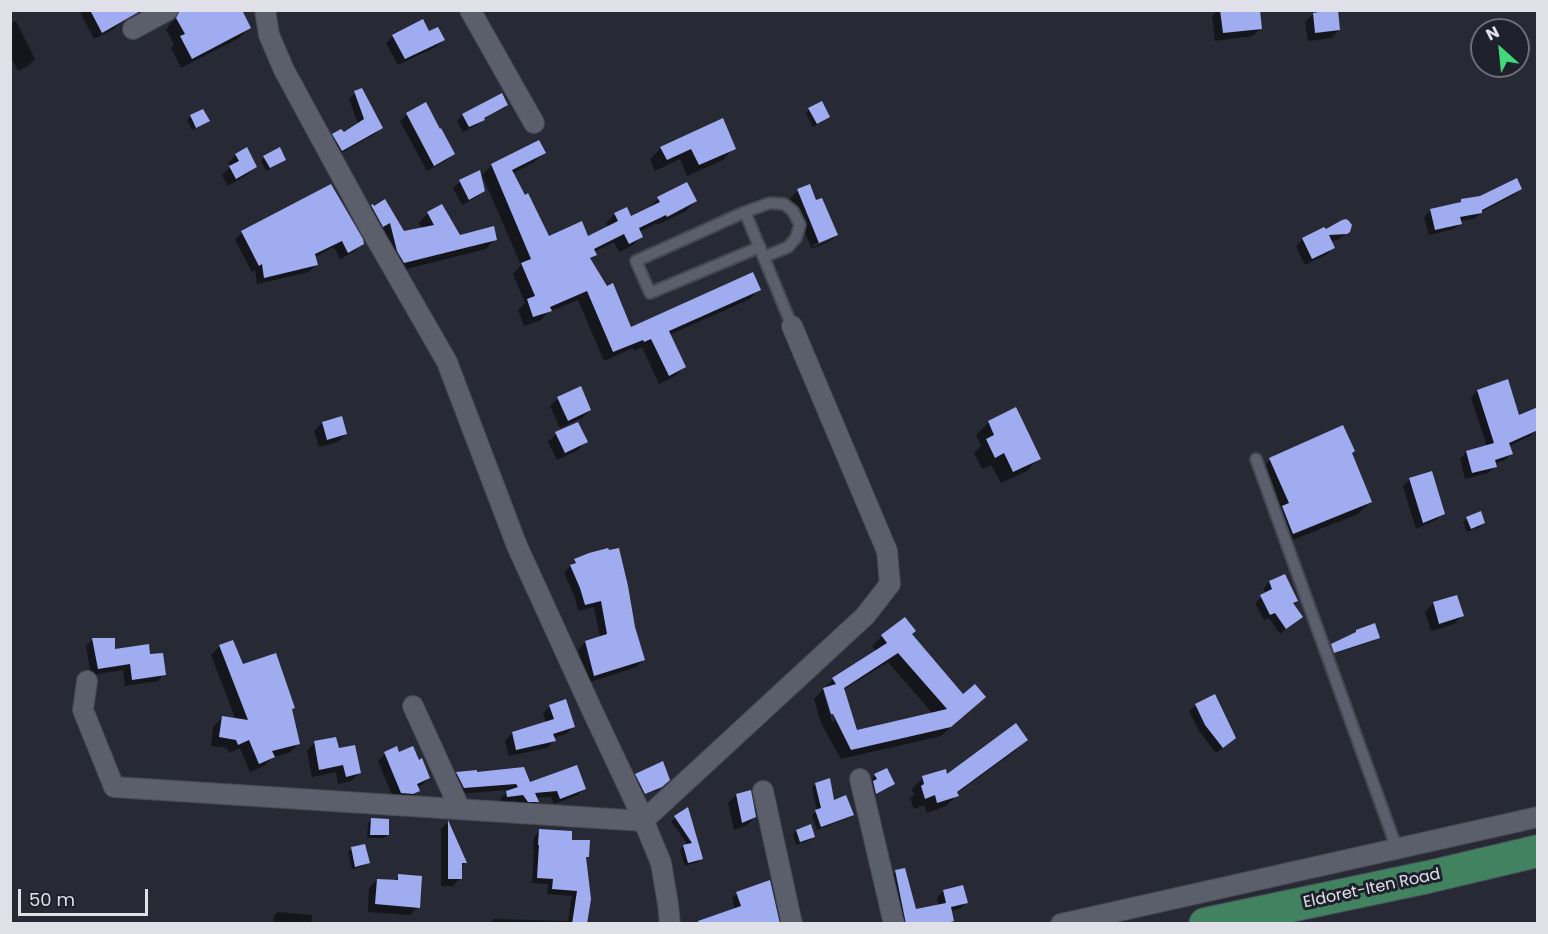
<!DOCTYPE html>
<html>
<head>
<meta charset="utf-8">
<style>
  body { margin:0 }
  #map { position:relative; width:1548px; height:934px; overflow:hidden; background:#272a35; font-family:Poppins,sans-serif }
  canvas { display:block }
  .frame { position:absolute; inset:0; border:12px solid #dfe0e8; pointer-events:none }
  .north { position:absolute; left:1470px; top:18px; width:60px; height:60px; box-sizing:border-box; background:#1e202b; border:2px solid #6b6d77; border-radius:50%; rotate:333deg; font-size:16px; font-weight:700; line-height:24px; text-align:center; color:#dfe0e8 }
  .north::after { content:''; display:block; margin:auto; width:21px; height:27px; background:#42d77b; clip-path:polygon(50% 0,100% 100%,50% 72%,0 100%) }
  .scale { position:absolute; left:18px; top:889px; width:130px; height:27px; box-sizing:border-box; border:3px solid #dfe0e8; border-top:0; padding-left:8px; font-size:18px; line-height:21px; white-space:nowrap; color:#dfe0e8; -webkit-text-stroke:4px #1e202b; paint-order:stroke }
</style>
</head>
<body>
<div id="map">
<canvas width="1548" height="934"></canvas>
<div class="frame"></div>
<div class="north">N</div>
<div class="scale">50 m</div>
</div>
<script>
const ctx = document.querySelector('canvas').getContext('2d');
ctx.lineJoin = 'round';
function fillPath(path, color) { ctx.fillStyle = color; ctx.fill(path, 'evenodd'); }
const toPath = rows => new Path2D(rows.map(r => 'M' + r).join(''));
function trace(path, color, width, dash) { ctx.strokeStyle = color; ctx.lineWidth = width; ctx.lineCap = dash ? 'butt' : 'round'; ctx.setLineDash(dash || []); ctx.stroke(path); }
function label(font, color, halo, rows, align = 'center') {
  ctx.font = font + ' Poppins,sans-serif'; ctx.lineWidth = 6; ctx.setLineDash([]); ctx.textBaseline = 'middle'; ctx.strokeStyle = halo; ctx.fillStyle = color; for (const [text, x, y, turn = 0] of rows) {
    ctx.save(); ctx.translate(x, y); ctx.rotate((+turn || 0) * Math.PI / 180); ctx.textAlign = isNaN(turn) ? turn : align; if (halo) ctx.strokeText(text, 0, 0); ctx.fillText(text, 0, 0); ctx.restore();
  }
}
fillPath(toPath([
  [79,10,115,10,121,22,114,29,94,39],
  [1217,10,1259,10,1261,28,1253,36,1215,41,1212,16],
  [181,13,250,27,239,38,181,68,171,48,174,44,166,30,170,24],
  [1313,14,1339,30,1331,38,1308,41,1305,22],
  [16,21,35,59,28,66,18,71,10,56,10,24],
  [429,33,443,40,436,47,398,65,386,43,393,36],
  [355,93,381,128,375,134,336,156,327,141,333,135,343,134,358,124,349,99],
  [507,105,502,110,502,107,477,120,482,121,477,125,463,132,457,121,463,115],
  [809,109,828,117,824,121,813,127,806,113],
  [407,114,453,153,447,160,427,171,400,121],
  [191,116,208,121,204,124,192,130,187,120],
  [661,148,734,148,723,160,687,176,680,159,655,171,650,159],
  [544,153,534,162,512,174,548,237,587,238,608,228,606,223,615,214,631,218,648,208,658,199,687,184,696,201,686,211,657,225,656,223,639,232,641,237,632,246,619,252,614,242,594,252,595,255,590,260,631,329,759,289,750,299,669,335,684,367,675,376,659,384,642,347,634,351,633,348,604,361,578,300,548,312,541,320,524,326,518,310,525,303,513,274,521,265,482,175,492,165],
  [236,155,255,167,247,175,228,186,222,175,230,167,228,163],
  [264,157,285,159,281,163,266,171,261,161],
  [460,182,483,191,477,197,462,205,453,188],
  [331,186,362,243,355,251,340,259,334,247,315,257,316,265,309,272,257,284,255,270,252,272,235,240,242,232],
  [1520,189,1514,195,1481,212,1474,219,1460,221,1460,223,1454,229,1429,235,1424,217,1430,211,1458,204,1461,201],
  [798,191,837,235,829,242,812,249,790,198],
  [830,237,830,240,813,247,812,245],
  [373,206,403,233,422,229,419,223,428,213,459,236,495,239,486,249,394,272,362,216],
  [1349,231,1338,240,1330,241,1333,248,1326,255,1305,265,1296,246,1303,239],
  [1477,391,1537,429,1530,436,1509,446,1511,454,1505,460,1494,464,1495,466,1488,473,1465,479,1460,459,1466,452,1487,447,1471,398],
  [558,398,590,410,582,418,560,428,550,406],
  [1016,409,1039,458,1027,471,1001,483,991,465,982,469,974,453,981,446,976,435,988,423],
  [341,418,346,434,338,442,319,447,314,431,322,423],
  [556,434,586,442,578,450,557,460,548,442],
  [1270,460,1370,502,1358,514,1280,545,1270,519,1276,513,1258,472],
  [1410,479,1443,513,1436,520,1416,529,1403,486],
  [1467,518,1484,523,1480,527,1467,532,1463,522],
  [575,561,634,628,643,660,636,667,587,683,578,650,585,642,600,638,594,607,578,611,574,595,564,573],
  [1284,576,1296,601,1292,605,1301,617,1280,634,1269,618,1264,620,1255,603,1266,594,1263,589,1269,582],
  [1456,597,1462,616,1454,624,1431,631,1425,612,1433,604],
  [1356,631,1378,637,1374,641,1330,655,1328,649,1332,645,1352,635],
  [910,634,963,696,974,706,941,736,841,759,821,723,814,699,833,679,876,651,872,646,882,636],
  [888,662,933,714,856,731,843,690],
  [826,691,835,721,832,722,824,694],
  [92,640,114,651,149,656,164,674,158,681,125,686,123,670,91,675,86,646],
  [220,646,242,666,298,744,289,753,273,757,264,766,250,772,240,748,229,753,227,748,211,746,213,727,222,718,236,720,211,655],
  [1196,705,1228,744,1216,753,1199,731,1189,711],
  [550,706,573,727,566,734,553,738,554,741,547,748,509,756,505,741,512,733,546,723,543,713],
  [1026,740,1015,751,956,794,957,795,946,806,927,813,924,805,914,809,910,798,914,795,912,789,923,778,947,776],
  [315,742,337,750,359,773,351,781,338,784,336,772,312,777,307,751],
  [385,754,399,754,429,778,422,785,417,787,418,791,411,798,394,800,378,761],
  [457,773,476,773,530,784,584,789,578,795,554,804,551,797,536,798,537,802,531,808,521,808,516,801,501,803,500,799,509,790,457,794,450,779],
  [636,775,668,780,657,790,641,796,633,779],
  [875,775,893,784,889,788,872,796,870,786,873,782,872,779],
  [815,784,833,801,852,815,848,818,817,830,812,815,817,811,812,788],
  [736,795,755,817,747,825,734,830,728,803],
  [687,810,701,858,698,862,685,866,680,850,684,846,688,845,671,821],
  [372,820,388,835,384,838,367,838,368,823],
  [447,823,465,863,460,868,460,878,453,886,441,886,441,829],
  [539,831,570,841,588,856,585,859,586,922,606,924,489,924,494,919,568,921,572,896,547,894,548,884,532,883,534,850,533,850,534,837],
  [796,831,813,836,810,840,796,845,793,835],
  [352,849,368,863,364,866,352,869,348,852],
  [895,872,915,911,939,906,937,898,943,891,966,903,960,909,950,911,952,921,949,924,899,924,889,878],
  [399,876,418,907,410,915,368,912,369,888,377,880,393,882],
  [737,893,778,924,696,924,735,910,732,898],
  [278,912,312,915,311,924,273,924,274,916]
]), '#0007');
fillPath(toPath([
  [90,10,142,10,102,33],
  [180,10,242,10,251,28,192,59,180,36,185,34,176,18],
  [1220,10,1260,10,1262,29,1223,33],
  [1331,10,1338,10,1340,30,1315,33,1313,13],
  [423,19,429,31,438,27,445,40,405,59,392,35],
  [362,88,383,128,342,151,332,134,341,129,344,132,364,119,354,91],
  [502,93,508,105,484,118,485,120,469,127,462,114],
  [822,101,830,117,817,124,808,108],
  [426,102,440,129,441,128,455,154,434,166,406,113],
  [203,109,210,121,196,128,190,115],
  [723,118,736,149,699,165,691,149,667,160,660,147],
  [539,140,546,153,512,170,525,195,528,193,549,236,582,221,588,236,618,221,614,213,627,207,631,216,660,202,657,197,687,182,697,201,667,217,666,215,639,228,643,237,629,244,624,234,594,249,597,255,590,258,607,286,613,283,631,327,753,272,761,290,669,331,686,367,669,376,651,339,644,342,643,340,613,352,587,291,550,307,552,311,533,317,527,299,535,296,521,263,531,259,491,164],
  [247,147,257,167,236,179,229,166,239,161,235,154],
  [280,147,286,160,270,168,263,156],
  [480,170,485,191,469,200,459,180],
  [1517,178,1522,189,1482,210,1482,213,1460,217,1462,224,1435,230,1430,209,1461,202,1461,199,1480,196],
  [331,184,363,239,364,244,348,253,342,241,315,254,318,265,264,278,262,264,259,266,241,231],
  [810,184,816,200,822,198,838,235,819,243,797,189],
  [385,199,404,231,434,225,427,212,442,204,460,235,494,226,497,240,404,263,397,251,390,223,383,227,371,205,373,204,374,206],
  [1346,219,1349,221,1352,225,1350,232,1347,234,1329,235,1335,248,1312,259,1302,238,1324,227,1326,229,1342,220],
  [1508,379,1519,415,1538,407,1538,430,1509,443,1513,454,1495,460,1497,467,1472,473,1466,451,1494,443,1477,390],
  [581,386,591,410,568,421,557,397],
  [1016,407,1041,459,1013,472,1004,453,995,458,986,439,994,435,988,421],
  [342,416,347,434,327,440,322,422],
  [578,422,588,442,565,453,555,432],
  [1343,425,1355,451,1352,453,1372,502,1293,534,1282,506,1289,503,1269,458],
  [1432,471,1445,514,1423,523,1409,478],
  [1481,511,1485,523,1471,529,1466,517],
  [608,548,609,550,619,548,628,586,635,627,645,660,594,676,585,641,607,634,601,601,585,605,580,588,570,565,576,563,574,559,589,553],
  [1285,574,1298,601,1293,603,1303,617,1286,629,1275,613,1270,615,1260,595,1272,589,1269,581],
  [1457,595,1464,616,1439,624,1433,602],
  [905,617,916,631,912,634,963,694,975,684,986,697,951,727,851,750,833,714,831,714,823,688,836,684,832,678,887,643,881,635],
  [898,653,947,709,857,730,844,688],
  [1375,623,1380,638,1334,653,1331,644,1356,632,1356,630],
  [92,638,115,638,115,649,149,644,150,654,163,653,166,675,132,680,130,664,98,669],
  [233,640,243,664,276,653,295,708,292,709,300,744,272,751,275,757,259,764,249,740,238,745,236,740,219,737,222,716,248,720,219,645],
  [1215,694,1236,738,1223,748,1205,725,1195,704],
  [566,699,575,727,553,734,556,741,516,750,512,732,554,719,549,705],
  [1016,723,1028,740,957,792,959,796,937,803,935,795,925,799,921,786,924,784,922,776,946,769,947,774],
  [336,737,339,748,355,745,361,773,346,777,343,765,319,770,314,741],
  [397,746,399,752,413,746,419,760,422,758,430,778,417,784,420,791,413,794,401,793,384,752],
  [663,761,670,780,662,787,645,794,635,774],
  [577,765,586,789,560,799,557,791,535,793,539,802,528,802,523,795,507,797,506,791,518,787,516,784,464,788,456,772,477,770,477,772,524,767,530,782],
  [887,768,895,784,876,794,873,781,877,779,874,774],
  [830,778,834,800,846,795,854,815,821,827,815,810,821,808,815,783],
  [751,790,756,817,742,823,736,794],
  [688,807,703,859,688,863,683,845,692,843,674,816],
  [371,818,389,819,389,835,370,835],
  [448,820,467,863,462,863,462,879,448,879],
  [811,824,815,837,800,842,796,830],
  [539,829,572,831,572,840,590,840,589,857,586,857,591,899,587,924,572,924,577,891,552,889,553,879,537,878,539,845,538,845],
  [365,844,370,863,355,867,351,847],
  [905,868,916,909,946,903,943,890,963,885,968,903,951,907,954,921,943,924,906,924,895,870],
  [398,874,422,876,420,908,375,904,377,879,398,880],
  [770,880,780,924,698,924,698,921,741,906,736,892]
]), '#9facf0');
const service = toPath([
  [745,212,770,203,784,204,793,211,800,225,796,238,788,247,764,257],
  [760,247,650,293,636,261,745,212,792,326],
  [1256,459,1397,849]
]);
const minor = toPath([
  [265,10,269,35,284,70,366,221,447,362,517,546,592,710,640,812,661,863,668,904,670,924],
  [470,10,534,123],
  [133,29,168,10],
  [87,681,83,710,114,787,643,821,865,616,890,584,887,551,792,326],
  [413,706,460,809],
  [860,779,894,924],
  [763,791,792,924],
  [1061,924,1538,817]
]);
const primary = toPath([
  [1205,924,1428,877,1538,851]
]);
trace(service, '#464852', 14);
trace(minor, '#464852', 22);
trace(primary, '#464852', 34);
trace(service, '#5b5e6b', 10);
trace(minor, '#5b5e6b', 20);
trace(primary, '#418360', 32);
label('16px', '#dfe0e8', '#1e202b', [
  ["Eldoret-Iten Road",1372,889,-12]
]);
</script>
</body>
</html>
